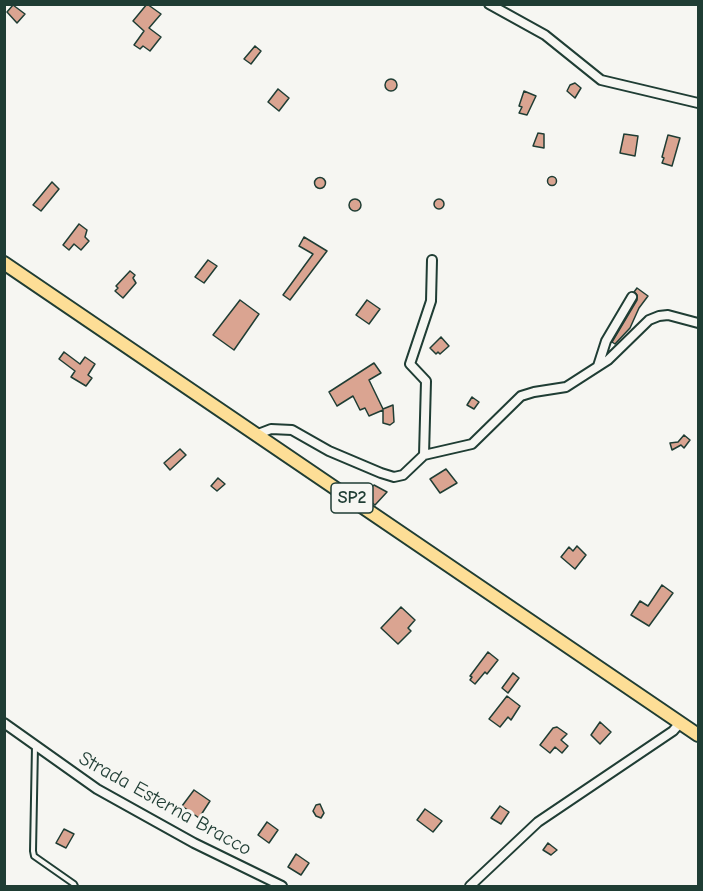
<!DOCTYPE html>
<html>
<head>
<meta charset="utf-8">
<style>
  body { margin:0 }
  #map { position:relative; width:703px; height:891px; overflow:hidden; background:#f6f6f2; font-family:"Comic Neue",sans-serif }
  canvas { display:block }
  .frame { position:absolute; inset:0; border:6px solid #1f3d34; pointer-events:none }
</style>
</head>
<body>
<div id="map">
<canvas width="703" height="891"></canvas>
<div class="frame"></div>
</div>
<script>
const ctx = document.querySelector('canvas').getContext('2d');
ctx.lineJoin = 'round';
function fillPath(path, color) { ctx.fillStyle = color; ctx.fill(path, 'evenodd'); }
const toPath = rows => new Path2D(rows.map(r => 'M' + r).join(''));
function trace(path, color, width, dash) { ctx.strokeStyle = color; ctx.lineWidth = width; ctx.lineCap = dash ? 'butt' : 'round'; ctx.setLineDash(dash || []); ctx.stroke(path); }
function label(font, color, halo, rows, align = 'center') {
  ctx.font = font + ' "Comic Neue",sans-serif'; ctx.lineWidth = 6; ctx.setLineDash([]); ctx.textBaseline = 'middle'; ctx.strokeStyle = halo; ctx.fillStyle = color; for (const [text, x, y, turn = 0] of rows) {
    ctx.save(); ctx.translate(x, y); ctx.rotate((+turn || 0) * Math.PI / 180); ctx.textAlign = isNaN(turn) ? turn : align; if (halo) ctx.strokeText(text, 0, 0); ctx.fillText(text, 0, 0); ctx.restore();
  }
}
const building = toPath([
  [147,4,161,14,149,28,161,37,150,51,143,46,140,49,134,45,144,31,133,21,147,4],
  [13,5,25,14,17,23,7,12,13,5],
  [255,46,261,51,251,64,244,59,255,46],
  '385 85a6 6 0 1 1 12 0a6 6 0 1 1-12 0Z',
  [575,83,581,88,575,98,567,91,570,85,575,83],
  [278,89,289,98,279,111,268,102,278,89],
  [524,91,536,96,527,115,519,113,522,107,519,106,524,91],
  [538,133,544,134,544,148,533,146,538,133],
  [624,134,638,136,635,156,620,153,624,134],
  [668,135,680,138,672,166,662,163,664,158,662,157,668,135],
  '547.5 181a4.5 4.5 0 1 1 9 0a4.5 4.5 0 1 1-9 0Z',
  '314.5 183a5.5 5.5 0 1 1 11 0a5.5 5.5 0 1 1-11 0Z',
  [52,182,59,189,41,211,33,205,52,182],
  '349 205a6 6 0 1 1 12 0a6 6 0 1 1-12 0Z',
  '434 204a5 5 0 1 1 10 0a5 5 0 1 1-10 0Z',
  [79,224,87,230,85,237,89,241,81,250,74,244,69,250,63,245,79,224],
  [304,237,327,251,290,300,283,295,313,254,299,246,304,237],
  [208,260,217,266,204,283,195,277,208,260],
  [130,271,135,275,133,278,136,283,123,298,115,291,118,288,116,286,130,271],
  [637,288,648,296,639,308,630,328,615,344,612,342,637,300,637,295,634,292,637,288],
  [240,300,259,314,234,350,213,335,240,300],
  [367,300,380,309,369,324,356,315,367,300],
  [441,337,449,346,440,354,438,352,436,354,430,348,441,337],
  [64,352,80,364,85,357,95,364,88,375,92,378,86,386,71,377,75,371,59,359,64,352],
  [374,363,381,373,369,380,383,409,393,405,394,422,390,425,383,423,383,410,369,416,365,408,360,410,353,396,337,406,329,392,374,363],
  [472,397,479,402,474,409,467,405,472,397],
  [684,435,690,440,684,448,681,445,672,450,670,443,678,442,684,435],
  [180,449,186,455,170,470,164,463,180,449],
  [446,469,457,483,440,493,430,479,446,469],
  [218,478,225,484,217,491,211,486,218,478],
  [374,485,387,492,375,505,363,495,374,485],
  [577,546,586,555,575,569,561,557,569,547,573,551,577,546],
  [662,585,673,593,649,626,631,615,640,601,648,606,662,585],
  [401,607,415,620,408,628,411,631,398,644,381,628,401,607],
  [488,652,498,660,487,674,485,672,475,684,470,680,472,677,470,676,488,652],
  [513,673,519,678,508,693,502,688,513,673],
  [507,696,520,706,511,720,508,717,500,727,489,719,507,696],
  [600,722,611,732,600,744,591,735,600,722],
  [557,727,567,734,561,740,568,746,562,753,555,747,550,753,540,745,553,728,557,727],
  [194,790,210,801,199,818,182,806,194,790],
  [320,804,324,813,321,818,316,816,313,811,316,805,320,804],
  [500,806,509,812,501,824,491,818,500,806],
  [425,809,442,821,433,832,417,820,425,809],
  [267,822,278,830,269,843,258,835,267,822],
  [64,829,74,834,66,848,56,843,64,829],
  [548,843,557,850,551,855,543,850,548,843],
  [296,854,309,863,301,875,288,867,296,854]
]);
fillPath(building, '#daa491');
trace(building, '#1f3d34', 1.5);
const lane = toPath([
  [35,746,33,851,34,856,74,884,75,886]
]);
const street = toPath([
  [489,4,545,35,601,80,698,103],
  [598,366,606,341,632,297],
  [258,434,271,429,292,430,329,451,381,473,394,477,403,475,424,455,472,444,521,396,534,392,566,387,608,360,649,320,659,316,668,315,698,323],
  [424,455,426,381,410,364,431,301,432,260],
  [4,723,97,789,194,843,282,886],
  [470,886,538,822,673,731,680,723]
]);
const primary = toPath([
  [4,263,698,735]
]);
trace(lane, '#1f3d34', 8);
trace(street, '#1f3d34', 12);
trace(primary, '#1f3d34', 16);
trace(lane, '#f6f6f2', 4);
trace(street, '#f6f6f2', 8);
trace(primary, '#fdde96', 12);
for (const [x, y, w] of [
  [352,498,42]
]) { const box = new Path2D(); box.roundRect(x - w / 2, y - 15, w, 30, 4.5); ctx.fillStyle = '#f6f6f2'; ctx.fill(box); trace(box, '#1f3d34', 1.5); }
label('bold 18px', '#1f3d34', null, [
  ["SP2",352,498]
]);
label('20px', '#1f3d34', '#f6f6f2', [
  ["Strada Esterna Bracco",165,804,29]
]);
</script>
</body>
</html>
